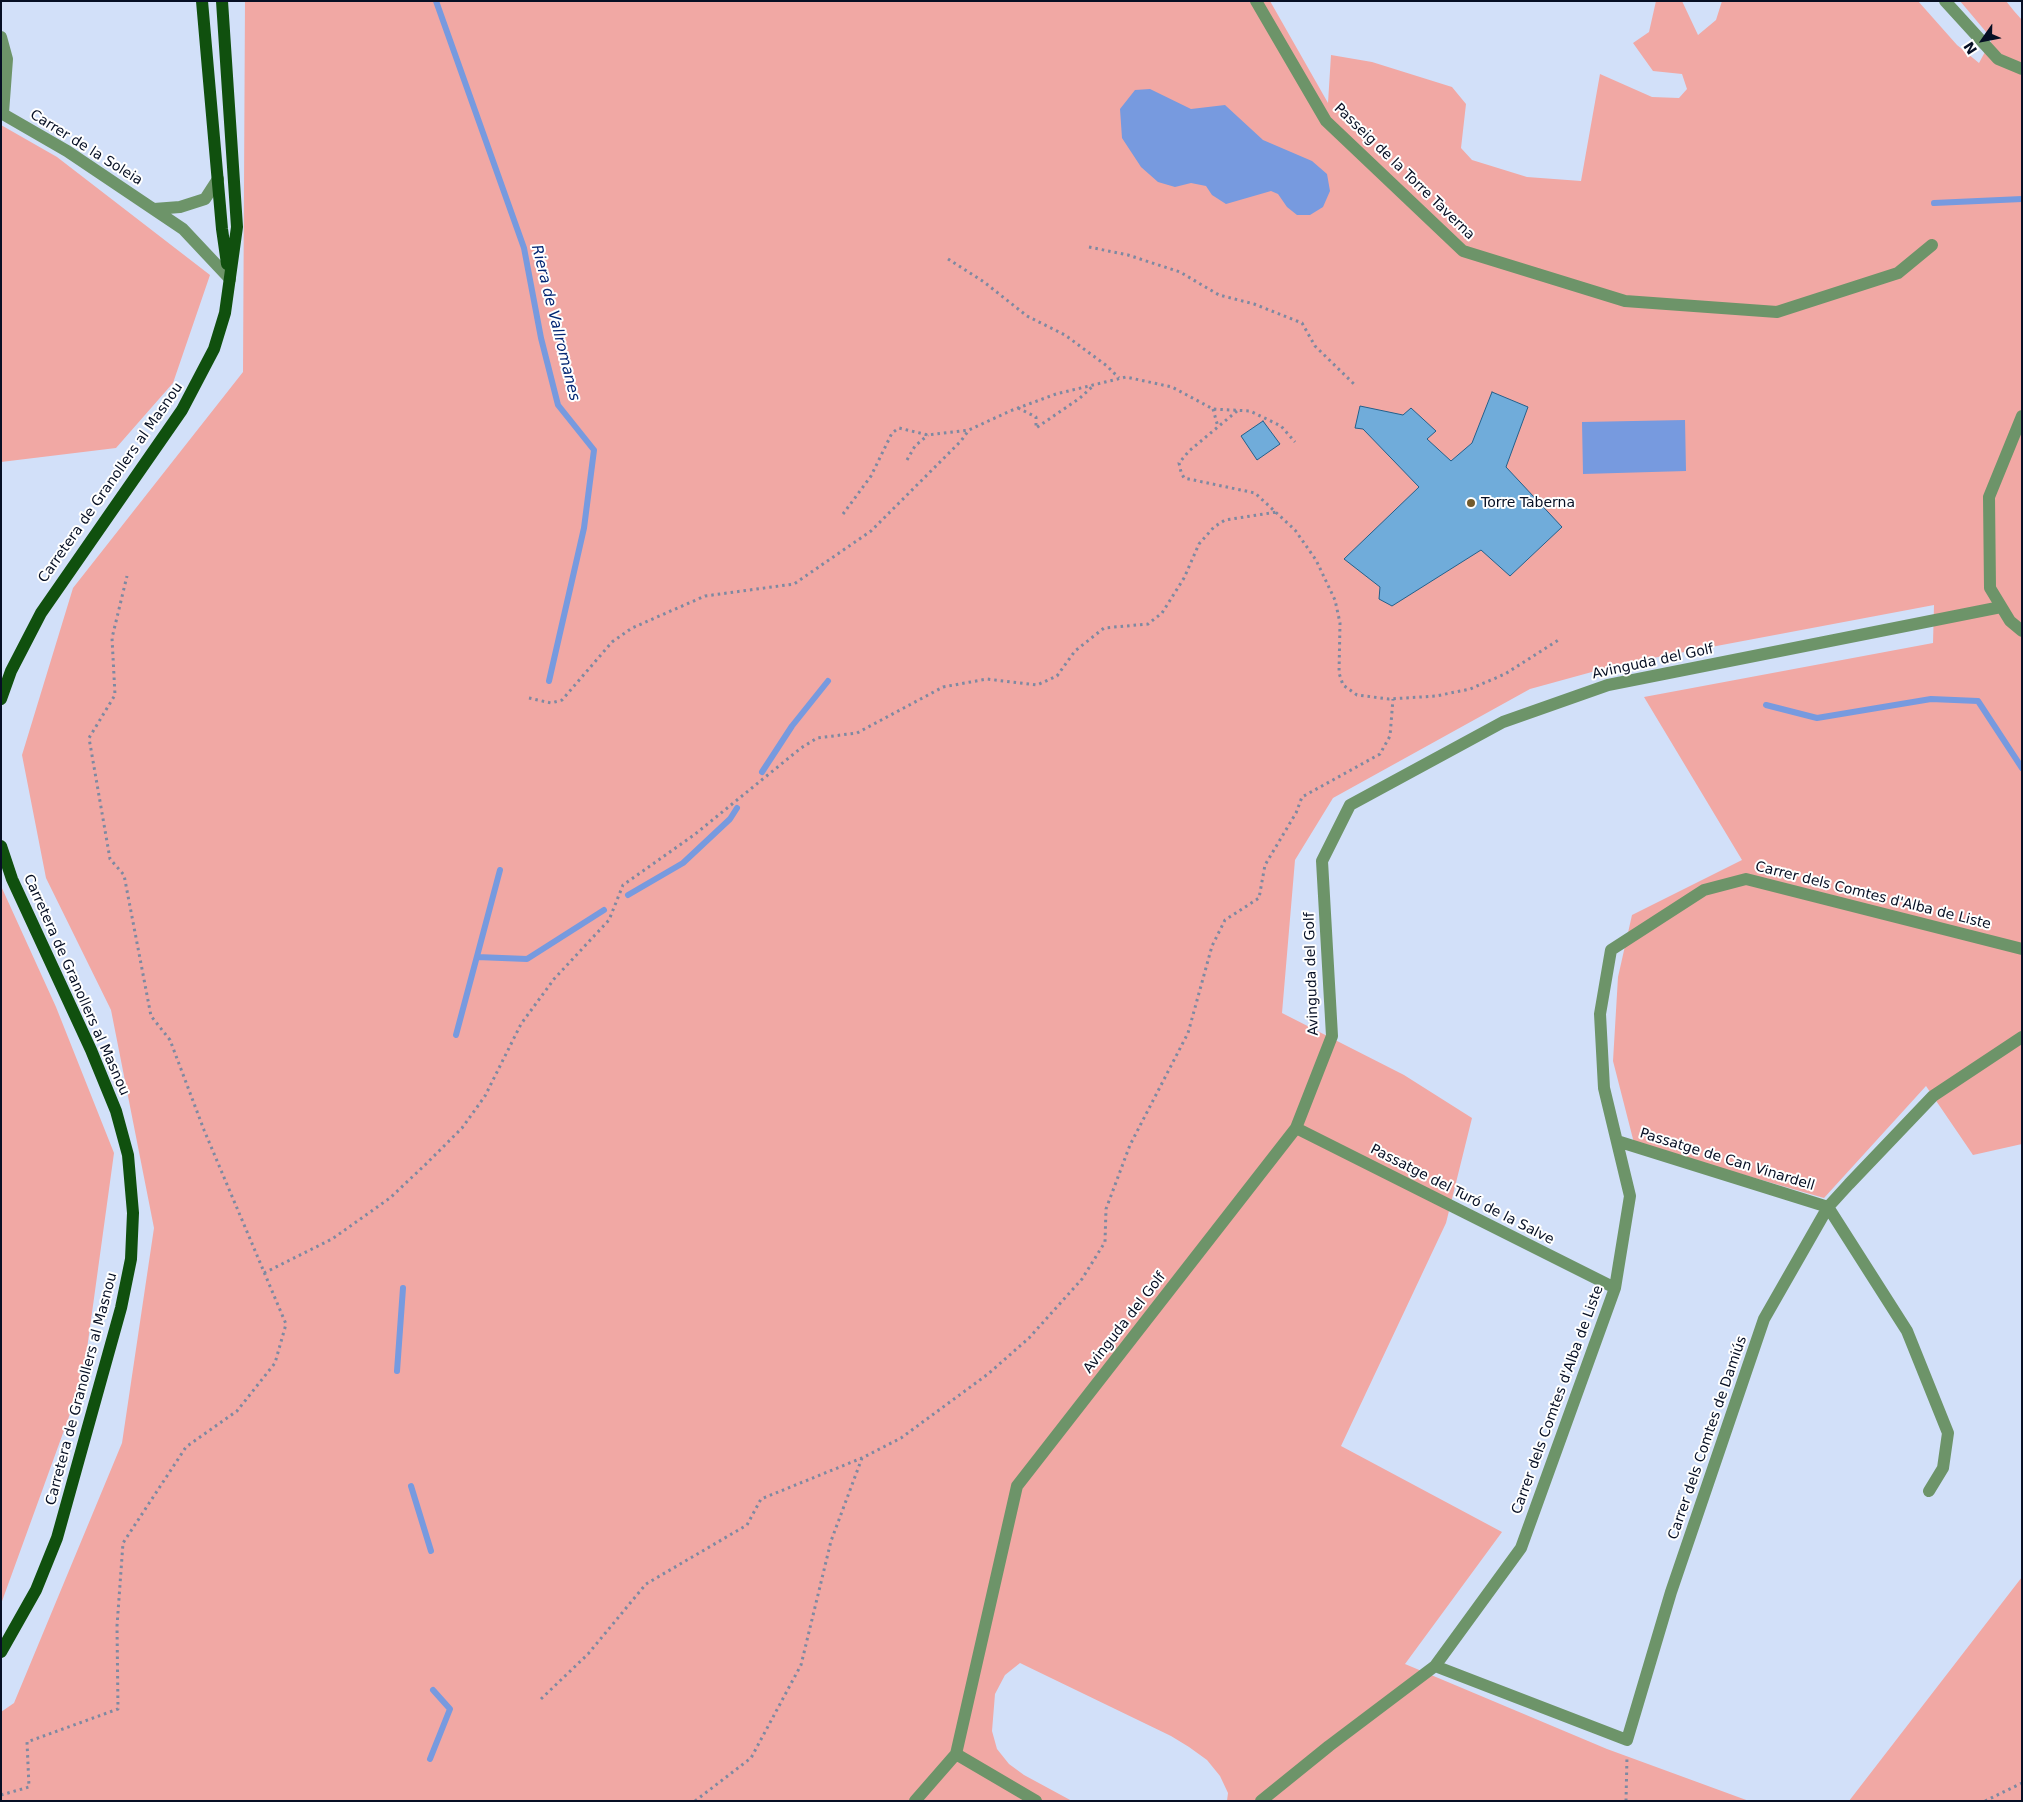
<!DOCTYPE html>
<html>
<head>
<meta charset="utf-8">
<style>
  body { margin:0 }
  #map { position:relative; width:2023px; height:1802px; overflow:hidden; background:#d2e0f9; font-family:"DejaVu Sans",sans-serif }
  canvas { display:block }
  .frame { position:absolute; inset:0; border:2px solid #060f24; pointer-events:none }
  .north { position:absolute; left:1958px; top:15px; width:50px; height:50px; -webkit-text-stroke:4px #fff; paint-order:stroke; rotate:237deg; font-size:14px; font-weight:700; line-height:20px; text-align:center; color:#060f24 }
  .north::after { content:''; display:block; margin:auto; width:18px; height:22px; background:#060f24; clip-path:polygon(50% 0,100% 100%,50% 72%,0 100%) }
</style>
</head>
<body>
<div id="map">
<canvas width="2023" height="1802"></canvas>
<div class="frame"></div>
<div class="north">N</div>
</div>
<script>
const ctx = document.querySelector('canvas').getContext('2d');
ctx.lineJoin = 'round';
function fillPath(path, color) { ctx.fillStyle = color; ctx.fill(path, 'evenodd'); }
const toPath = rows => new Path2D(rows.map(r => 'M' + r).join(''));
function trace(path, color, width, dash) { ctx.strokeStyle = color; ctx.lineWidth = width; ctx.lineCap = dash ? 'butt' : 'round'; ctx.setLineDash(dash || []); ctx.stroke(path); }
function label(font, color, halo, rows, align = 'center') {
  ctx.font = font + ' "DejaVu Sans",sans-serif'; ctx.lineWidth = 4; ctx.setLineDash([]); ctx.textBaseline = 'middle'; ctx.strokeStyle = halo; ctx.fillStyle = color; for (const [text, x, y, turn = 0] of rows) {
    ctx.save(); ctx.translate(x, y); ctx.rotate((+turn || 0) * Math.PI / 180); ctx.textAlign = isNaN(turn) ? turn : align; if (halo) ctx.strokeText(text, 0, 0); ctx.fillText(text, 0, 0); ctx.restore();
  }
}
fillPath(toPath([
  [245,1,1270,1,1328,103,1331,55,1372,62,1452,87,1466,104,1461,148,1472,160,1527,177,1581,181,1600,74,1652,97,1679,98,1687,89,1682,74,1653,71,1633,43,1649,32,1656,1,1682,1,1698,35,1716,20,1722,1,1918,1,1957,45,1979,63,1992,39,1960,1,2006,1,2014,11,2022,20,2022,1144,1973,1155,1926,1086,1824,1198,1634,1143,1613,1061,1618,977,1632,915,1742,860,1644,697,1933,643,1934,605,1621,664,1530,689,1333,798,1295,860,1282,1013,1404,1075,1472,1118,1446,1223,1341,1446,1502,1532,1405,1664,1607,1749,1749,1801,1227,1801,1228,1793,1220,1776,1207,1760,1189,1747,1171,1736,1020,1663,1005,1675,995,1694,992,1731,997,1749,1009,1764,1024,1775,1072,1801,1,1801,1,1712,14,1703,122,1443,154,1228,111,1010,46,878,22,755,73,588,243,372],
  [1,125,57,157,210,275,173,383,116,448,1,462],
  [1,886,56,1007,114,1153,83,1378,1,1604],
  [2022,1577,2022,1801,1849,1801]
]), '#f1a8a4');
fillPath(toPath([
  [1150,89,1191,109,1225,105,1263,140,1312,161,1327,174,1330,191,1323,207,1310,215,1297,215,1287,207,1278,194,1271,191,1226,204,1212,195,1206,186,1191,183,1175,187,1158,182,1141,167,1122,138,1120,109,1135,90],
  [1685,420,1686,471,1583,474,1582,422]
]), '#779adf');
trace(toPath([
  [436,1,524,248,541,338,558,405,594,450,584,528,549,681],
  [1934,203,2022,199],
  [1766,705,1817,718,1931,699,1978,701,2022,768],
  [762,772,792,726,828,681],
  [628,895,683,863,730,819,737,808],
  [477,957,527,959,604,910],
  [456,1035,500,870],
  [397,1371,403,1288],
  [411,1486,431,1551],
  [430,1759,450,1709,433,1690]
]), '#779adf', 6);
const building = toPath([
  [1492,392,1528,407,1506,467,1562,527,1510,576,1481,550,1392,606,1379,599,1380,587,1344,559,1419,487,1363,429,1355,428,1360,406,1403,415,1411,408,1436,431,1427,439,1451,461,1472,443,1492,392],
  [1263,421,1280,444,1257,460,1241,436,1263,421]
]);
fillPath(building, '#70acda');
trace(building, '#23608b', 1);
trace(toPath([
  [1089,247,1128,255,1180,272,1219,295,1254,304,1302,323,1315,346,1356,386],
  [948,259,984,282,1027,316,1065,335,1107,366,1119,378],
  [1018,408,1036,417,1036,428,1080,398,1094,385],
  [1213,409,1218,427],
  [1237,411,1189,451,1179,463,1181,472,1184,478,1255,493,1295,530,1316,560,1335,600,1340,623,1339,673,1343,685,1357,695,1389,699,1436,696,1470,689,1505,674,1560,639],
  [907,460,915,446,928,435],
  [843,514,871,476,892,433,899,428,928,435,969,430,1010,411,1056,394,1126,377,1172,387,1213,409,1250,411,1281,426,1295,442],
  [529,698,551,703,562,700,612,642,632,628,705,596,794,584,871,531,961,441,969,430],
  [264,1273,332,1239,390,1198,427,1163,462,1128,485,1096,521,1024,554,979,609,920,623,885,694,835,801,748,817,738,857,733,943,687,987,679,1037,685,1057,676,1075,651,1104,628,1148,624,1162,613,1184,578,1199,544,1214,527,1225,520,1277,512],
  [541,1699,588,1654,646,1584,747,1525,761,1499,862,1458,901,1438,988,1374,1029,1338,1082,1279,1105,1242,1106,1209,1130,1145,1188,1033,1212,946,1225,920,1259,898,1265,865,1296,813,1302,797,1380,754,1390,736,1393,699],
  [1,1795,29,1787,27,1742,118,1709,117,1626,123,1543,186,1447,237,1411,275,1363,286,1324,204,1130,170,1040,151,1016,124,875,110,859,89,738,115,695,112,638,127,576],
  [695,1801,751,1758,801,1665,831,1541,862,1458],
  [1626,1801,1627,1756],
  [1985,1801,2022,1783]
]), '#7e89a1', 3, [2.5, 4]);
trace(toPath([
  [1256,1,1326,121,1463,251,1625,301,1777,312,1898,273,1932,245],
  [1945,1,1998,59,2022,69],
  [1,37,7,59,3,113],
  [1,113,67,151,183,229,230,279],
  [154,209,180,207,205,199,218,179],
  [2022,416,1989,497,1990,588,2010,621,2022,631],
  [1296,1128,1615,1288],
  [1617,1141,1828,1207,1907,1331,1948,1433,1943,1468,1929,1491],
  [1435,1666,1627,1740,1671,1592,1764,1319,1828,1207,1849,1184,1933,1096,2022,1037],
  [956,1754,1036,1801],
  [915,1801,956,1754,1017,1486,1296,1128,1332,1036,1322,861,1350,805,1503,722,1608,685,2001,607],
  [1261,1801,1329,1746,1435,1666,1521,1548,1615,1288,1630,1196,1604,1088,1600,1014,1611,950,1704,890,1746,879,2022,949]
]), '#6d9469', 12);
trace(toPath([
  [202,1,222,229,227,264],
  [1,699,11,671,41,613,182,410,214,349,225,313,237,227,222,1],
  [1,846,12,879,91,1050,116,1111,128,1155,133,1213,131,1259,121,1308,57,1538,36,1590,1,1652]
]), '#10500e', 12);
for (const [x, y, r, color] of [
  [1471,503,5,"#735b2c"]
]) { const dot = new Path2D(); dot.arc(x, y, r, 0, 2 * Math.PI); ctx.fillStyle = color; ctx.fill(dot); trace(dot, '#fff', 2); }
label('14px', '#060f24', '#fff', [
  ["Carrer de la Soleia",86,148,32],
  ["Passeig de la Torre Taverna",1404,172,44],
  ["Carretera de Granollers al Masnou",111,483,-55],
  ["Avinguda del Golf",1653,662,-12],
  ["Carrer dels Comtes d'Alba de Liste",1873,896,14],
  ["Avinguda del Golf",1312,974,-92],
  ["Carretera de Granollers al Masnou",76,985,66],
  ["Passatge de Can Vinardell",1727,1160,17],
  ["Passatge del Turó de la Salve",1462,1195,27],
  ["Avinguda del Golf",1125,1323,-52],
  ["Carretera de Granollers al Masnou",82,1389,-75],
  ["Carrer dels Comtes d'Alba de Liste",1558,1400,-70],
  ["Carrer dels Comtes de Damiús",1708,1438,-71]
]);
label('14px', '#060f24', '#fff', [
  ["Torre Taberna",1481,503]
], 'left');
label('italic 15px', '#032673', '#fff', [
  ["Riera de Vallromanes",555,323,76]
]);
</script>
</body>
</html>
